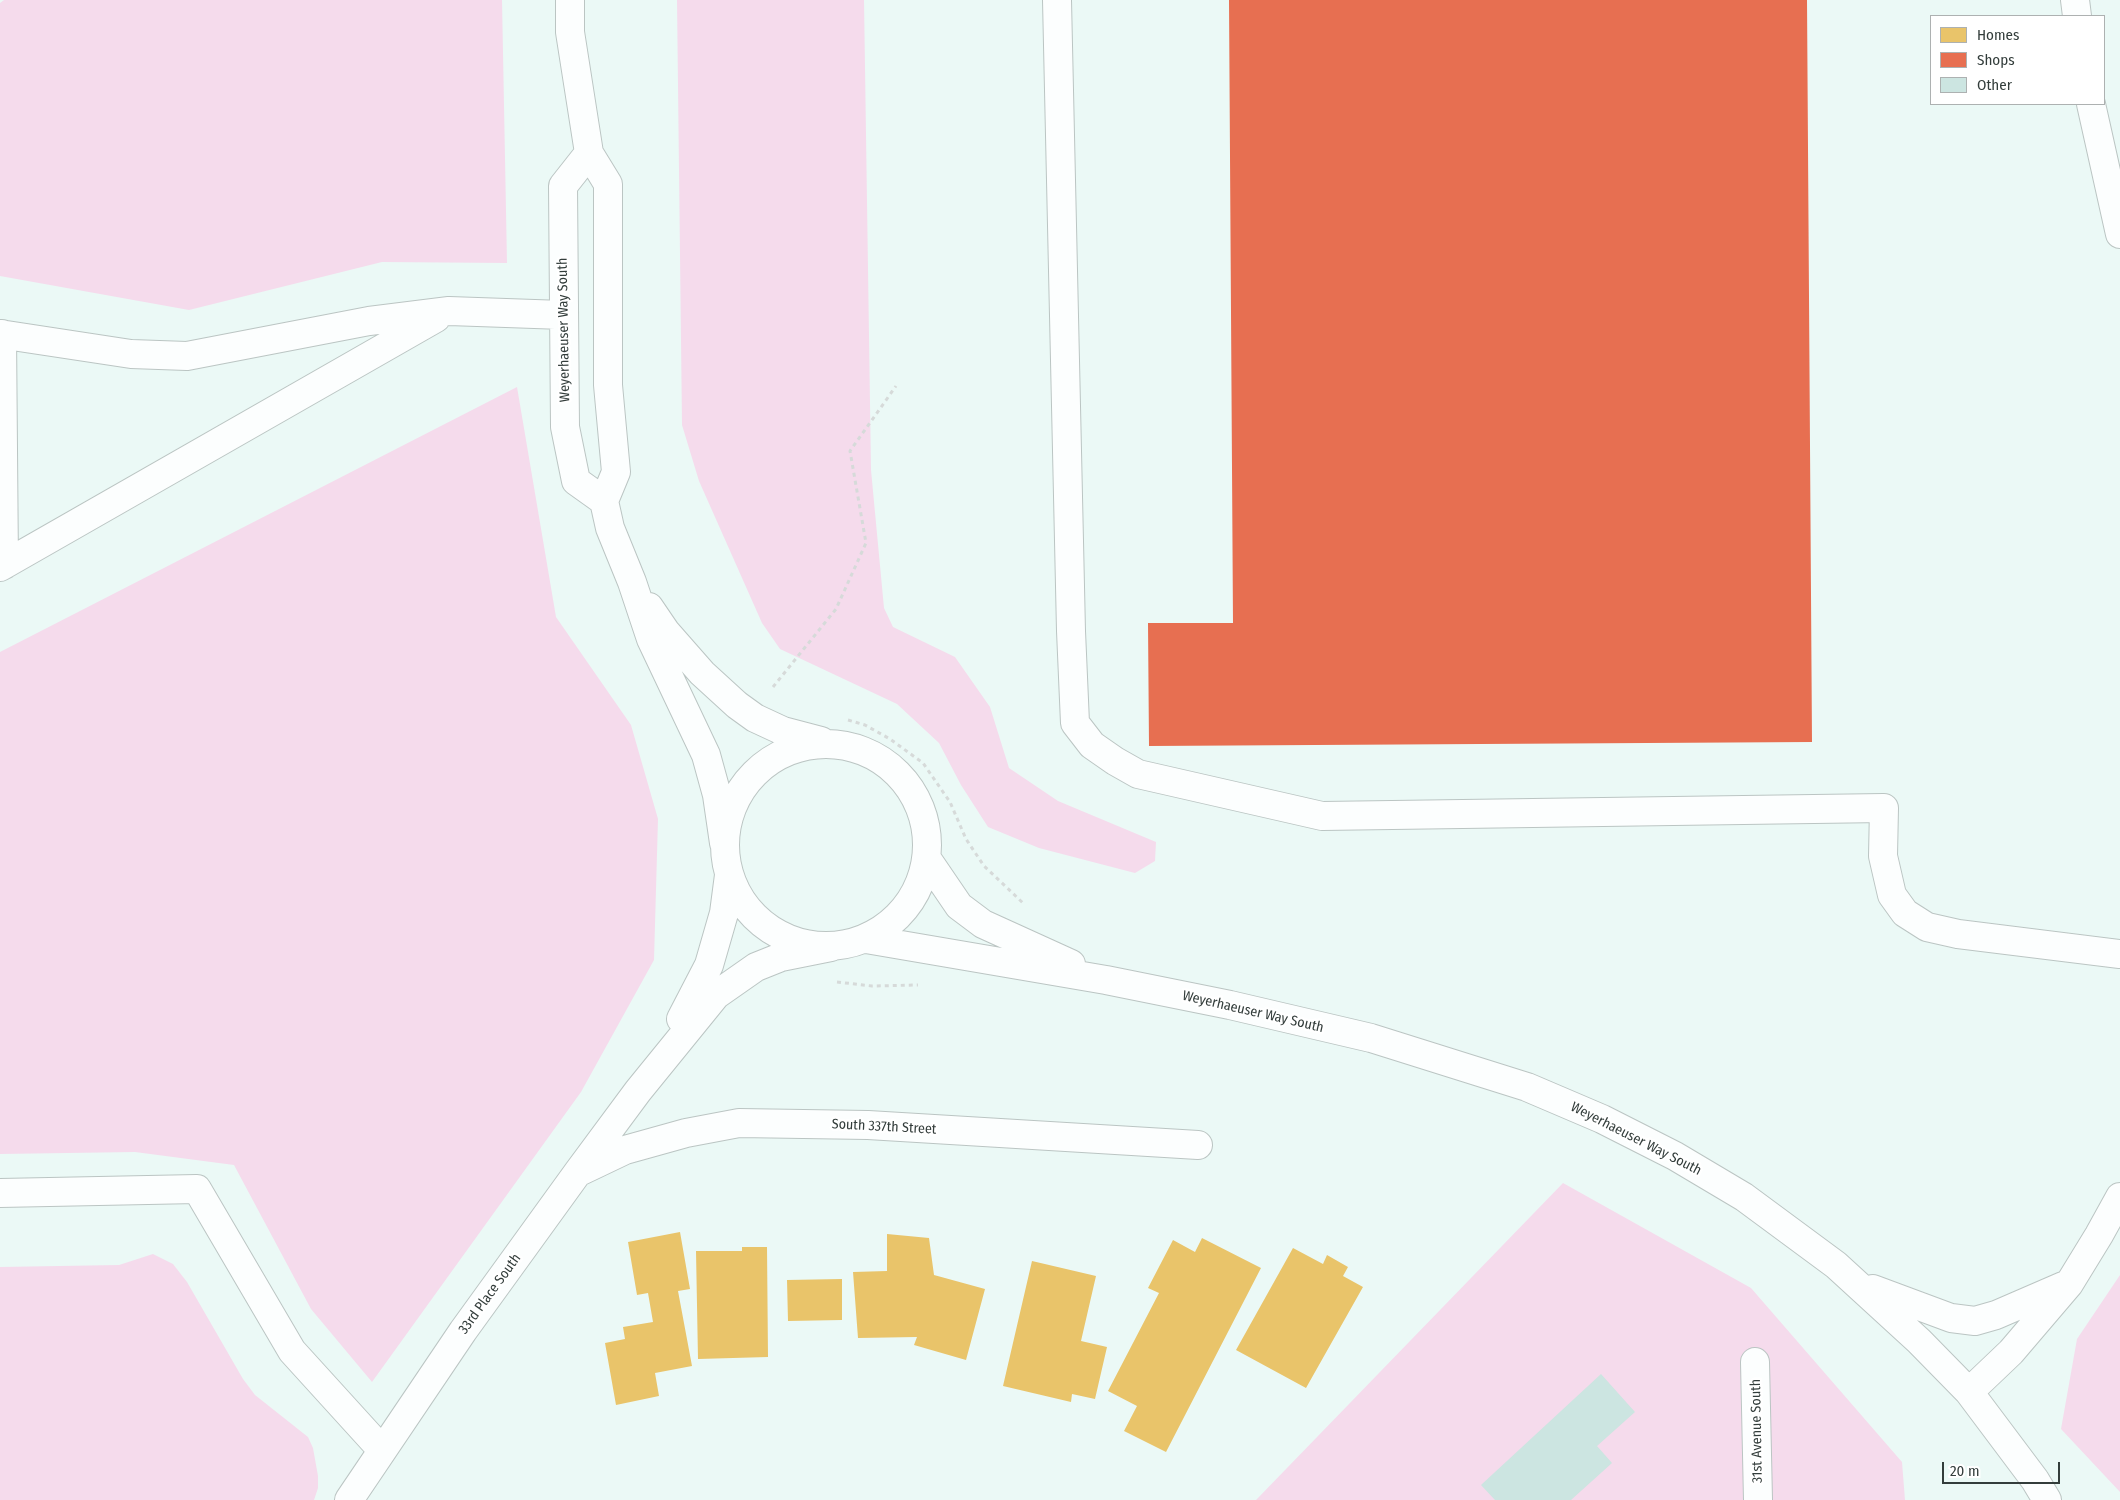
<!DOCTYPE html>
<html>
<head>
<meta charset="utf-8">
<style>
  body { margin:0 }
  #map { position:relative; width:2120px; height:1500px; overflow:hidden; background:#ebf9f6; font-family:"Fira Sans Condensed",sans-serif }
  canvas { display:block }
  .legend { position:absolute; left:1930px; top:15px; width:175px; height:90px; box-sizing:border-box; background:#fff; border:1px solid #adb1b1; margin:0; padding:6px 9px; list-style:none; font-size:15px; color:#333d3b }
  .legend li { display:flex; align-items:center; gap:10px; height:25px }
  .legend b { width:25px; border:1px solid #adb1b1 }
  .scale { position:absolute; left:1942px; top:1462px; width:118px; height:22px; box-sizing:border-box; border:2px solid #333d3b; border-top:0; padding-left:6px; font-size:15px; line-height:18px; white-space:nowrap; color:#333d3b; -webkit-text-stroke:4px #fff; paint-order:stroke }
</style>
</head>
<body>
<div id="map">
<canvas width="2120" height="1500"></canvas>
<ul class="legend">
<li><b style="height:14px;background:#e9c46a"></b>Homes</li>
<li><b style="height:14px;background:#e76f51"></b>Shops</li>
<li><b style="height:14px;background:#cce5e1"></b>Other</li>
</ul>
<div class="scale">20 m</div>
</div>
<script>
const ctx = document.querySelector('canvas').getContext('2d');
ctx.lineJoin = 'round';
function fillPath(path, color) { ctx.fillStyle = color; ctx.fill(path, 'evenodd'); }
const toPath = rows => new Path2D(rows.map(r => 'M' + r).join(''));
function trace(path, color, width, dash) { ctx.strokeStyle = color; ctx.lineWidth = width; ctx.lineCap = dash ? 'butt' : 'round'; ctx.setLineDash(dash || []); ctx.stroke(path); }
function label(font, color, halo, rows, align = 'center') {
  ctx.font = font + ' "Fira Sans Condensed",sans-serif'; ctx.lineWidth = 5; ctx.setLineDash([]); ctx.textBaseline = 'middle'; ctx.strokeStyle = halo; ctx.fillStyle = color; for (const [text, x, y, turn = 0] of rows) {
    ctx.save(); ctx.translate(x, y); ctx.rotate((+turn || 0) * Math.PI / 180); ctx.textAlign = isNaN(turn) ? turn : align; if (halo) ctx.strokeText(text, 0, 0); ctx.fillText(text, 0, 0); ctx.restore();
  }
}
fillPath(toPath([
  [4,0,502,0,507,263,382,262,189,310,0,276,0,3],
  [677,0,864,0,871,470,884,608,893,627,955,657,990,707,1009,768,1058,801,1156,842,1155,861,1135,873,1039,848,988,827,961,785,939,743,897,704,780,649,762,623,699,481,682,425],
  [517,387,556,617,631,725,658,819,654,960,581,1092,372,1382,311,1309,234,1165,135,1152,0,1154,0,652],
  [1563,1183,1751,1288,1902,1462,1905,1500,1256,1500],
  [153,1254,173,1264,187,1282,243,1379,255,1395,308,1437,313,1448,318,1476,318,1488,314,1500,0,1500,0,1267,119,1265],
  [2120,1275,2120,1492,2061,1429,2077,1339]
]), '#f5dbec');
fillPath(toPath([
  [680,1232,690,1289,678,1291,692,1366,655,1373,659,1396,616,1405,605,1343,625,1339,623,1327,653,1322,648,1293,637,1295,628,1242],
  [887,1234,929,1238,934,1275,985,1289,966,1360,914,1345,917,1337,858,1338,853,1272,887,1271],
  [1202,1238,1261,1268,1166,1452,1124,1431,1137,1406,1108,1391,1159,1293,1148,1288,1173,1240,1195,1252],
  [742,1247,767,1247,768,1357,698,1359,696,1251,742,1251],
  [1293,1248,1323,1264,1327,1255,1348,1267,1343,1276,1363,1287,1306,1388,1236,1350],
  [1032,1261,1096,1276,1081,1341,1107,1347,1095,1399,1072,1394,1071,1402,1003,1386],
  [842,1279,842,1320,788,1321,787,1280]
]), '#e9c46a');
fillPath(toPath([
  [1229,0,1807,0,1812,742,1149,746,1148,623,1233,623]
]), '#e76f51');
fillPath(toPath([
  [1601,1374,1635,1412,1597,1446,1612,1463,1571,1500,1495,1500,1481,1485]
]), '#cce5e1');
const minor = toPath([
  [570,0,570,32,589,153,608,184,608,385,616,472,604,501,610,528,632,582,651,639,706,755,717,795,724,843],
  [1057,0,1071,631,1075,723,1092,745,1115,761,1138,774,1322,816,1884,808,1883,856,1892,895,1905,913,1927,927,1958,934,2120,954],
  [2075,0,2077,16],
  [2091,104,2120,234],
  [589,153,563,186,565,427,576,481,604,501],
  [0,334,131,354,187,356,369,321,449,311,563,315],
  [2,334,4,565],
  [0,567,436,318],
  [649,607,666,632,702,673,737,705,755,718,783,731,821,741],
  '725 845a101 101 0 1 1 202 0a101 101 0 1 1-202 0Z',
  [927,859,959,906,983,924,1071,964],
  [866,939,1106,980,1230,1005,1371,1038,1527,1087,1602,1119,1675,1156,1744,1197,1836,1265,1919,1341,1969,1392,2035,1480,2047,1500],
  [681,1019,709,965,724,913,729,875],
  [581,1171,625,1150,686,1133,739,1123,868,1125,1198,1145],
  [0,1193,197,1189,292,1351,382,1450],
  [1873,1289,1951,1318,1975,1321,1996,1315,2063,1286],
  [1755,1362,1758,1500],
  [1969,1392,2011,1352,2069,1284,2099,1235,2120,1197],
  [349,1500,463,1331,578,1172,638,1091,716,995,756,967,781,957,831,947]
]);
trace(minor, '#bbc5c3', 30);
trace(toPath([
  [773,687,836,609,866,543,850,451,896,386],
  [848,720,865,725,890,739,923,763,950,802,966,839,984,866,1023,903],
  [837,982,872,986,918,985]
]), '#d6dad9', 3, [4, 4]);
trace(minor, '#fcfefe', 28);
label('14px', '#333d3b', '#fff', [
  ["Weyerhaeuser Way South",564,330,-91],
  ["Weyerhaeuser Way South",1253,1012,13],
  ["South 337th Street",884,1127,3],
  ["Weyerhaeuser Way South",1636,1139,27],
  ["33rd Place South",490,1294,-54],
  ["31st Avenue South",1757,1431,-91]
]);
</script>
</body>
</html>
